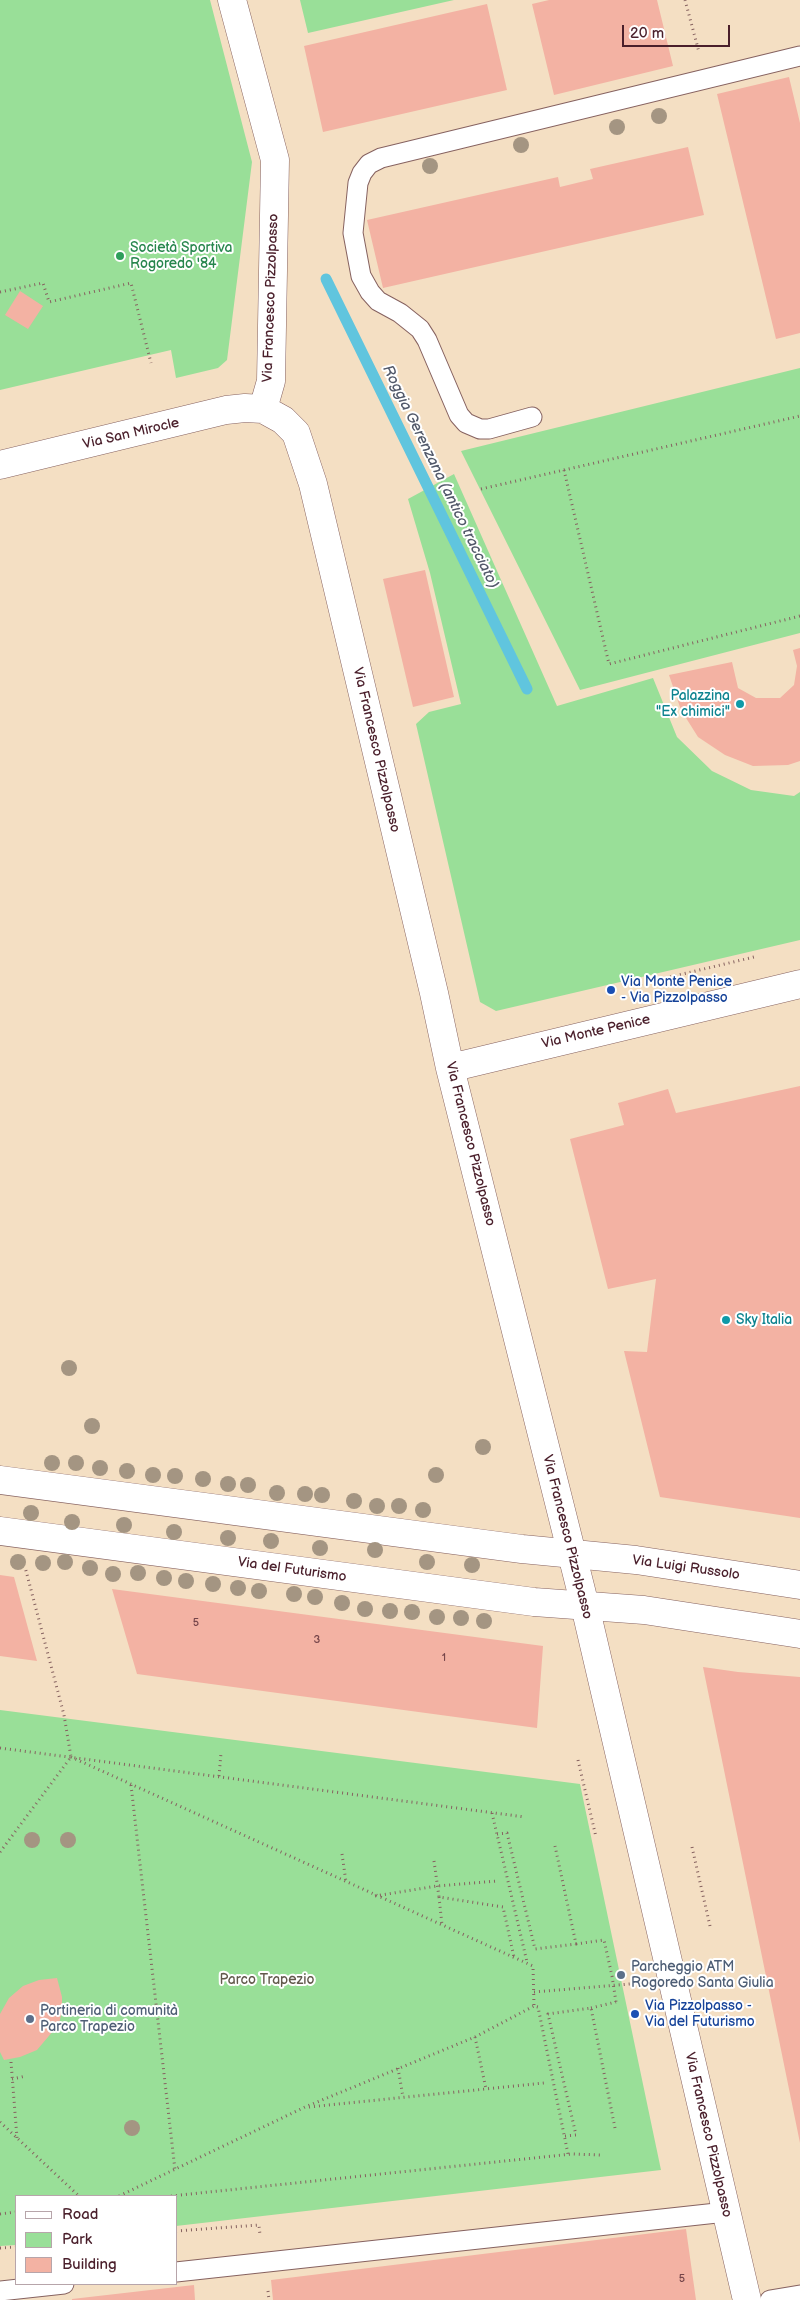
<!DOCTYPE html>
<html>
<head>
<meta charset="utf-8">
<style>
  body { margin:0 }
  #map { position:relative; width:800px; height:2300px; overflow:hidden; background:#f4dfc3; font-family:"Balsamiq Sans",sans-serif }
  canvas { display:block }
  .legend { position:absolute; left:15px; top:2195px; width:162px; height:90px; box-sizing:border-box; background:#fff; border:1px solid #b7a5aa; margin:0; padding:6px 9px; list-style:none; font-size:15px; color:#4a1f2b }
  .legend li { display:flex; align-items:center; gap:10px; height:25px }
  .legend b { width:25px; border:1px solid #b7a5aa }
  .scale { position:absolute; left:622px; top:25px; width:108px; height:22px; box-sizing:border-box; border:2px solid #4a1f2b; border-top:0; padding-left:6px; font-size:15px; line-height:18px; white-space:nowrap; color:#4a1f2b; -webkit-text-stroke:4px #fff; paint-order:stroke }
</style>
</head>
<body>
<div id="map">
<canvas width="800" height="2300"></canvas>
<ul class="legend">
<li><b style="height:6px;background:#fff"></b>Road</li>
<li><b style="height:14px;background:#99df98"></b>Park</li>
<li><b style="height:14px;background:#f3b2a3"></b>Building</li>
</ul>
<div class="scale">20 m</div>
</div>
<script>
const ctx = document.querySelector('canvas').getContext('2d');
ctx.lineJoin = 'round';
function fillPath(path, color) { ctx.fillStyle = color; ctx.fill(path, 'evenodd'); }
const toPath = rows => new Path2D(rows.map(r => 'M' + r).join(''));
function trace(path, color, width, dash) { ctx.strokeStyle = color; ctx.lineWidth = width; ctx.lineCap = dash ? 'butt' : 'round'; ctx.setLineDash(dash || []); ctx.stroke(path); }
function label(font, color, halo, rows, align = 'center') {
  ctx.font = font + ' "Balsamiq Sans",sans-serif'; ctx.lineWidth = 4; ctx.setLineDash([]); ctx.textBaseline = 'middle'; ctx.strokeStyle = halo; ctx.fillStyle = color; for (const [text, x, y, turn = 0] of rows) {
    ctx.save(); ctx.translate(x, y); ctx.rotate((+turn || 0) * Math.PI / 180); ctx.textAlign = isNaN(turn) ? turn : align; if (halo) ctx.strokeText(text, 0, 0); ctx.fillText(text, 0, 0); ctx.restore();
  }
}
fillPath(toPath([
  [0,0,210,0,252,162,227,360,218,368,176,378,171,350,0,390],
  [300,0,454,0,308,33],
  [800,368,800,633,580,690,461,451],
  [454,474,557,706,653,678,677,737,712,771,751,790,794,796,800,792,800,940,496,1011,480,1002,416,724,429,712,461,704,430,573,408,499],
  [0,1710,580,1784,661,2170,176,2226,176,2196,16,2196,16,2245,0,2246]
]), '#99df98');
trace(toPath([
  [326,279,527,689]
]), '#60c5de', 11);
fillPath(toPath([
  [549,0,657,0,673,66,554,95,532,4],
  [487,4,507,90,323,132,304,46],
  [789,77,800,123,800,333,776,339,717,94],
  [688,147,704,215,383,288,367,220,558,177,560,187,593,179,590,169],
  [20,291,43,306,28,329,5,315],
  [425,570,454,697,413,707,383,579],
  [800,648,800,761,788,765,753,766,725,755,698,737,681,710,669,675,732,662,738,688,756,698,780,698,794,685,797,666,793,650],
  [800,1086,800,1518,660,1497,624,1351,647,1352,656,1279,608,1289,570,1139,624,1125,618,1103,668,1089,676,1113],
  [0,1575,14,1577,37,1661,0,1656],
  [112,1589,543,1646,537,1728,137,1674],
  [703,1667,738,1672,800,1677,800,2143],
  [57,1978,62,1997,62,2011,59,2024,37,2050,20,2057,4,2060,0,2052,0,2014,9,1998,23,1986,39,1980],
  [686,2229,696,2300,273,2300,271,2280],
  [194,2285,195,2300,72,2300,72,2299]
]), '#f3b2a3');
const lane = toPath([
  [532,417,489,429,480,429,466,423,459,415,427,340,420,329,400,313,378,301,370,292,361,276,353,233,358,183,362,173,369,164,381,158,800,56],
  [176,2272,726,2212],
  [0,2291,64,2284],
  [770,2300,800,2295]
]);
const street = toPath([
  [232,0,275,160,271,381,263,409],
  [0,465,226,410,245,408,263,409,283,420,296,433,313,484,434,993,450,1068,585,1606,747,2300],
  [450,1068,800,984]
]);
const secondary = toPath([
  [0,1480,522,1549,636,1560,800,1585],
  [0,1531,534,1602,644,1610,800,1634]
]);
trace(lane, '#866260', 21);
trace(street, '#866260', 29);
trace(secondary, '#866260', 29);
trace(toPath([
  [685,0,699,52],
  [0,292,43,283,49,302,131,283,151,363],
  [564,470,609,664,800,616],
  [481,489,800,416],
  [641,984,754,957],
  [0,1748,525,1817],
  [71,1757,533,1966,534,2006,538,2007,568,2154],
  [578,1760,596,1837],
  [219,1776,221,1753],
  [131,1785,175,2170],
  [492,1813,527,1962],
  [497,1834,507,1833,535,1949,576,1944,555,1846],
  [692,1847,710,1926],
  [0,1852,71,1757,64,1715,25,1567],
  [342,1854,346,1882],
  [434,1861,439,1897,503,1907,514,1957],
  [375,1896,437,1886,497,1881],
  [439,1897,442,1925],
  [576,1944,604,1940,612,1976],
  [534,1992,630,1984],
  [591,2008,616,2002],
  [475,2037,486,2089],
  [11,2062,17,2138],
  [398,2068,403,2097],
  [12,2079,26,2076],
  [309,2107,544,2083],
  [0,2122,79,2196],
  [565,2136,576,2135,548,2014,591,2008,615,2128],
  [119,2196,305,2107,475,2037,534,2006],
  [171,2196,572,2154,601,2155],
  [0,2214,16,2212],
  [176,2231,259,2225,260,2235],
  [0,2248,16,2247],
  [268,2291,269,2300]
]), '#866260', 3, [1, 4]);
trace(lane, '#fff', 19);
trace(street, '#fff', 28);
trace(secondary, '#fff', 28);
trace(toPath([
  [612,1976,616,2002]
]), '#866260', 3, [1, 4]);
ctx.fillStyle = '#a49582';
for (const [x, y] of [
  [659,116],
  [617,127],
  [521,145],
  [430,166],
  [69,1368],
  [92,1426],
  [483,1447],
  [52,1463],
  [76,1463],
  [100,1468],
  [127,1471],
  [153,1475],
  [436,1475],
  [175,1476],
  [203,1479],
  [228,1484],
  [248,1485],
  [277,1493],
  [305,1494],
  [322,1495],
  [354,1501],
  [377,1506],
  [399,1506],
  [423,1510],
  [31,1513],
  [72,1522],
  [124,1525],
  [174,1532],
  [228,1538],
  [271,1541],
  [320,1548],
  [375,1550],
  [18,1562],
  [65,1562],
  [427,1562],
  [43,1563],
  [472,1565],
  [90,1568],
  [138,1573],
  [113,1574],
  [164,1578],
  [186,1581],
  [213,1584],
  [238,1588],
  [259,1591],
  [294,1594],
  [315,1597],
  [342,1603],
  [365,1609],
  [390,1611],
  [412,1612],
  [437,1617],
  [461,1618],
  [484,1621],
  [32,1840],
  [68,1840],
  [132,2128]
]) { ctx.beginPath(); ctx.arc(x, y, 8, 0, 2 * Math.PI); ctx.fill(); }
for (const [x, y, r, color] of [
  [120,256,5,"#2e9e5b"],
  [740,704,5,"#0f9aa8"],
  [611,990,5,"#1a4fb4"],
  [726,1320,5,"#0f9aa8"],
  [621,1975,5,"#5c6f8a"],
  [635,2014,5,"#1a4fb4"],
  [30,2019,5,"#5c6f8a"]
]) { const dot = new Path2D(); dot.arc(x, y, r, 0, 2 * Math.PI); ctx.fillStyle = color; ctx.fill(dot); trace(dot, '#fff', 2); }
label('11px', '#744449', null, [
  ["5",196,1623],
  ["3",317,1640],
  ["1",444,1658],
  ["5",682,2279]
]);
label('14px', '#27864d', '#fff', [
  ["Società Sportiva",130,248],
  ["Rogoredo '84",130,264]
], 'left');
label('14px', '#4a1f2b', '#fff', [
  ["Via Francesco Pizzolpasso",271,298,-88],
  ["Via San Mirocle",131,434,-13],
  ["Via Francesco Pizzolpasso",376,750,77],
  ["Via Monte Penice",596,1032,-13],
  ["Via Francesco Pizzolpasso",470,1144,76],
  ["Via Francesco Pizzolpasso",567,1537,76],
  ["Via Luigi Russolo",686,1568,8],
  ["Via del Futurismo",292,1570,8],
  ["Via Francesco Pizzolpasso",708,2135,77]
]);
label('14px', '#0d838f', '#fff', [
  ["Palazzina",730,696],
  ["\"Ex chimici\"",730,712],
  ["Sky Italia",736,1320,"left"]
], 'right');
label('14px', '#164399', '#fff', [
  ["Via Monte Penice",621,982],
  ["- Via Pizzolpasso",621,998],
  ["Via Pizzolpasso -",645,2006],
  ["Via del Futurismo",645,2022]
], 'left');
label('14px', '#4e5e75', '#fff', [
  ["Parcheggio ATM",631,1967],
  ["Rogoredo Santa Giulia",631,1983],
  ["Portineria di comunità",40,2011],
  ["Parco Trapezio",40,2027]
], 'left');
label('14px', '#62594c', '#fff', [
  ["Parco Trapezio",267,1980]
]);
label('italic 15px', '#52596a', '#fff', [
  ["Roggia Gerenzana (antico tracciato)",440,477,64]
]);
</script>
</body>
</html>
